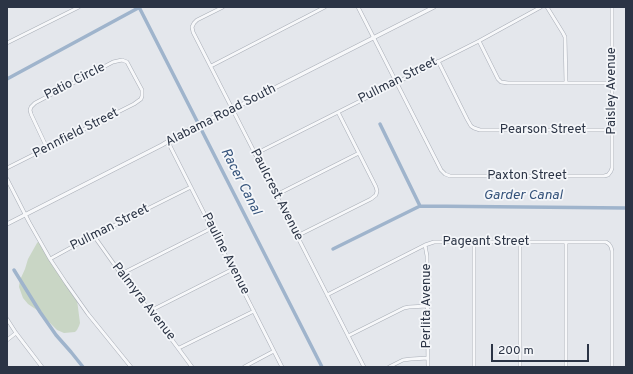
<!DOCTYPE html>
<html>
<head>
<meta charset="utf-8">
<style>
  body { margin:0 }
  #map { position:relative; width:633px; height:374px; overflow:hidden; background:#e4e7ec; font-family:Overpass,sans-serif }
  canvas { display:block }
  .frame { position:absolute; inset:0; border:8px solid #2b3445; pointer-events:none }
  .scale { position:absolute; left:491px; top:344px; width:98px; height:18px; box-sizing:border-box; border:2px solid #2b3445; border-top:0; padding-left:5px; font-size:12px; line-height:14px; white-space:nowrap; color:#2b3445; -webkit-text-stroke:3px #f4f6f9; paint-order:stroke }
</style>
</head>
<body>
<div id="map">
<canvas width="633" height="374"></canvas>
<div class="frame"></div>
<div class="scale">200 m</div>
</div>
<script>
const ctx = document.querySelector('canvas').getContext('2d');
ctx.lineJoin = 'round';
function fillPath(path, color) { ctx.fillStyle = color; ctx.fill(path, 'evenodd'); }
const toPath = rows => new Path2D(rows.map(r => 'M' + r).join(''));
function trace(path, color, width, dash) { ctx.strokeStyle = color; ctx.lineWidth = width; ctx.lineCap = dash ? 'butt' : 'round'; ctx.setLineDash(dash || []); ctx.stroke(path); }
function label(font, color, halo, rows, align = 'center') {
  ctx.font = font + ' Overpass,sans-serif'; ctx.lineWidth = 3.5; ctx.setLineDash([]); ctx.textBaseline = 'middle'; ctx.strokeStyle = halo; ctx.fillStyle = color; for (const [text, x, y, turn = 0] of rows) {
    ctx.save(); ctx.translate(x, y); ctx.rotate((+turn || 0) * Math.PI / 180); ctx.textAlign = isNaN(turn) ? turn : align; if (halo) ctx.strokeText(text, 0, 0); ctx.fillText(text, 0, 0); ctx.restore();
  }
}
fillPath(toPath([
  [39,241,77,300,80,323,79,326,77,330,75,332,64,333,57,330,37,310,28,304,23,298,19,287,20,280,25,269,28,259,37,243]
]), '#c9d6c5');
trace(toPath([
  [139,7,322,367],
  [7,79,140,7],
  [380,124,420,206],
  [333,249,420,206,626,208],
  [14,270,40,312,56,335,71,352,83,367]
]), '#9fb4cc', 3.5);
const minor = toPath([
  [223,7,197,20,194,23,192,27,193,32,364,367],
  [358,7,441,170,445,174,450,176,604,176,608,175,611,171,612,168,612,7],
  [547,7,563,33,565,37,566,83],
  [479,41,498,79,501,82,508,83,612,83],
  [7,43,79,7],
  [438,61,467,119,471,126,474,128,480,130,612,130],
  [211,66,325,7],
  [168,142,282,367],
  [255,154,479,41,541,7],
  [7,168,134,104,141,99,142,96,142,90,135,77,127,62,122,60,113,62,35,103,31,107,30,110,31,114,47,148],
  [7,179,29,222,50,259,66,283,88,314,131,367],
  [276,195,359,153],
  [94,236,126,281,161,325,192,367],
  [297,236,371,199,376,195,377,191,376,187,338,112],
  [520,242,520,367],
  [425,245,427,256,428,367],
  [50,259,81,242,191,187],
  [121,274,212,228],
  [327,295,425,245,434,242,606,242,609,244,611,247,612,251,612,367],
  [150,311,233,269],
  [7,319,16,333,42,367],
  [348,336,404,308,409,307,427,306],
  [7,340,16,333],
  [179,348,254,311],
  [244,367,274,351],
  [389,367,403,360,411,359,428,358],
  [474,367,474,242],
  [566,367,566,242]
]);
const tertiary = toPath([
  [7,224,162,145,185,131,212,118,245,103,434,7]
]);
trace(minor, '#a9aeb7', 4);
trace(tertiary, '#a9aeb7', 4.5);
trace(minor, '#f7f8fa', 3);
trace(tertiary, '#f7f8fa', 3.5);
label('13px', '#2b3445', '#f4f6f9', [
  ["Pullman Street",398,81,-27],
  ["Patio Circle",75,82,-27],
  ["Paisley Avenue",612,91,-90],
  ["Alabama Road South",221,116,-27],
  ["Pearson Street",543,130],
  ["Pennfield Street",76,134,-27],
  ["Paxton Street",527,176],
  ["Paulcrest Avenue",276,195,63],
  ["Pullman Street",110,228,-27],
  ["Pageant Street",486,242],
  ["Pauline Avenue",225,254,63],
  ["Palmyra Avenue",143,302,52],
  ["Perlita Avenue",427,306,-90]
]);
label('italic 14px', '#34527a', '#f4f6f9', [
  ["Racer Canal",240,182,63],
  ["Garder Canal",523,196]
]);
</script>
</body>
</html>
